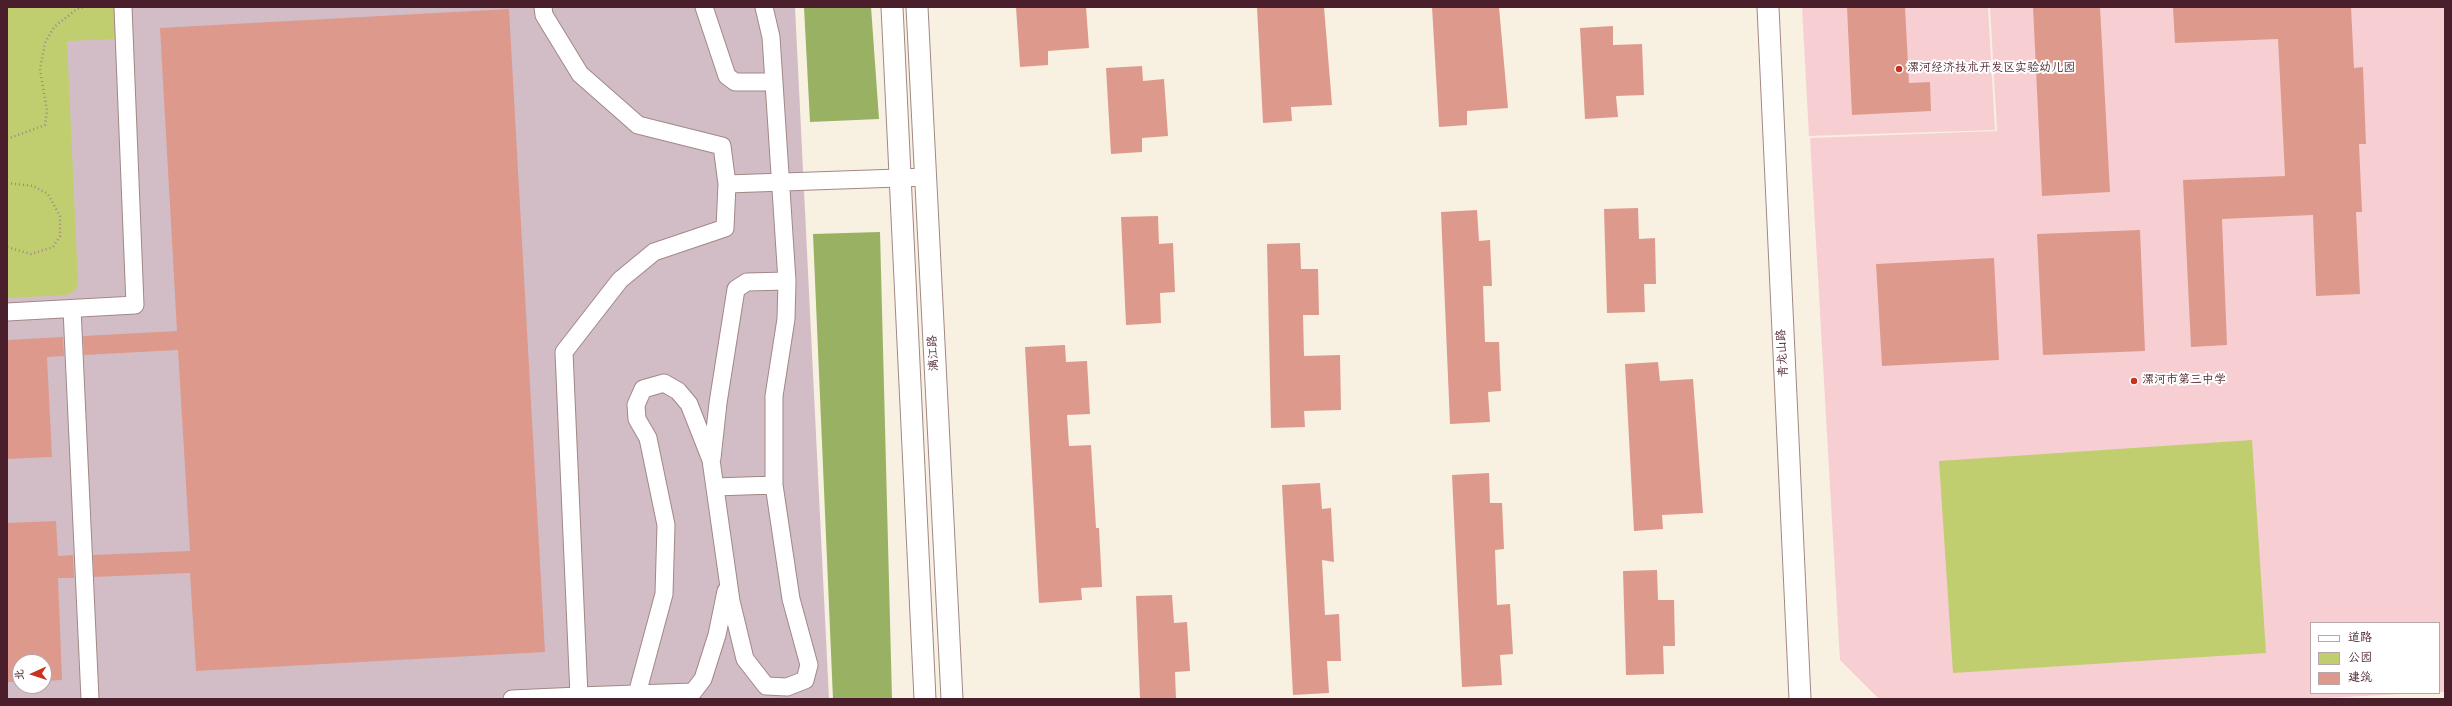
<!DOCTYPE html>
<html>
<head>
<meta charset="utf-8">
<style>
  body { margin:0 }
  #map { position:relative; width:2452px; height:706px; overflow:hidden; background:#f8f0e1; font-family:Dekko,"LXGW WenKai TC",sans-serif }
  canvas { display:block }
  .frame { position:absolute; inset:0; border:8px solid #4a1f2b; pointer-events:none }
  .legend { position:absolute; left:2310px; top:622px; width:130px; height:72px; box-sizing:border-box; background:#fff; border:1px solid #b7a5aa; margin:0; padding:5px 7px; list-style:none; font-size:12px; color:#4a1f2b }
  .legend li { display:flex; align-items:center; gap:8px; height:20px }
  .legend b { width:20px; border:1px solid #b7a5aa }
  .north { position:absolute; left:12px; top:654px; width:40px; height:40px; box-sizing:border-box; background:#fff; border:1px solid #b7a5aa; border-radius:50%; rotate:267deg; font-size:11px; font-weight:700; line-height:16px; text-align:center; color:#4a1f2b }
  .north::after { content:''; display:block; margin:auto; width:14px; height:18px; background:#c8321e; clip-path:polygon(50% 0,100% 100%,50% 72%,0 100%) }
</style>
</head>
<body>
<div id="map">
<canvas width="2452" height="706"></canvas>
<div class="frame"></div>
<ul class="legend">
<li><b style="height:5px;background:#fff"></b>道路</li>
<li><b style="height:11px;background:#c0ce70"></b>公园</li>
<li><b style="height:11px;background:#dd9a8c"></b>建筑</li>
</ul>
<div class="north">北</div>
</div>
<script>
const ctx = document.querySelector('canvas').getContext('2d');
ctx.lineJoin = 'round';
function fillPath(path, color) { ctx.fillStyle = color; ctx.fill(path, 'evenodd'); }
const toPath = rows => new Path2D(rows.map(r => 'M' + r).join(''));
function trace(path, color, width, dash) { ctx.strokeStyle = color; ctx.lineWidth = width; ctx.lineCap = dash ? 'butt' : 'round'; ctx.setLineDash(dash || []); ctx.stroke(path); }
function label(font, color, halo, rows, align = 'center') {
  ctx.font = font + ' Dekko,"LXGW WenKai TC",sans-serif'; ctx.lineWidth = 4; ctx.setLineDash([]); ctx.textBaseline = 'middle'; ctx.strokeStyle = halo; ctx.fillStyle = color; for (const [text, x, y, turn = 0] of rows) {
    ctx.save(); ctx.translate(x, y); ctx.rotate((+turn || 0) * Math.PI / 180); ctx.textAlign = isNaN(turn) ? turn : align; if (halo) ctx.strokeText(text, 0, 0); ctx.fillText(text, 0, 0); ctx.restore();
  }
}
fillPath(toPath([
  [1802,7,1988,7,1995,130,1809,136],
  [1990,7,2445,7,2445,692,2439,692,2439,623,2311,623,2311,693,2420,693,2308,699,1879,699,1840,660,1810,138,1997,131]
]), '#f7cfd3');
fillPath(toPath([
  [7,7,795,7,829,699,7,699],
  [20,662,44,662,44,686,20,686]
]), '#d2bdc7');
fillPath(toPath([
  [7,7,114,7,115,39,67,41,78,283,75,291,66,295,7,298],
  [2252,440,2266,653,1953,673,1939,461]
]), '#c0ce70');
fillPath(toPath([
  [804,7,871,7,879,119,810,122],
  [880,232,892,699,833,699,813,234]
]), '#98b162');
fillPath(toPath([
  [1016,7,1086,7,1089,48,1048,51,1048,65,1020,67],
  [1257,7,1324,7,1332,105,1291,107,1292,121,1263,123],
  [1432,7,1499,7,1508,108,1467,111,1467,125,1439,127],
  [1847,7,1905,7,1909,83,1930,82,1931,111,1852,115],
  [2033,7,2100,7,2110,192,2042,196],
  [2173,7,2351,7,2354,68,2363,67,2366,144,2359,144,2362,212,2356,212,2360,294,2316,296,2313,215,2222,219,2227,345,2191,347,2183,180,2285,176,2278,39,2175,43],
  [509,9,545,652,196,671,190,573,94,577,93,555,190,551,178,350,84,355,83,336,177,331,160,28],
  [1613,26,1613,45,1642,44,1644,95,1616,96,1618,117,1585,119,1580,28],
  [1142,66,1143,81,1164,79,1168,136,1142,138,1142,152,1111,154,1106,68],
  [1638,208,1639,239,1655,238,1656,284,1644,284,1645,312,1607,313,1604,209],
  [1477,210,1479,241,1490,240,1492,286,1483,286,1485,342,1499,342,1501,391,1488,392,1490,422,1450,424,1441,212],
  [1158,216,1159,244,1173,243,1175,292,1160,293,1161,323,1126,325,1121,217],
  [2140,230,2145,351,2043,355,2037,234],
  [1300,243,1301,269,1318,269,1319,315,1303,315,1304,356,1340,355,1341,410,1304,411,1305,427,1271,428,1267,244],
  [1994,258,1999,360,1882,366,1876,264],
  [63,337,64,356,47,357,52,457,7,459,7,340],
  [1065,345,1066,362,1087,361,1090,414,1067,415,1069,446,1091,445,1096,528,1099,528,1102,587,1081,588,1082,600,1039,603,1025,347],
  [1658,362,1660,381,1693,379,1703,513,1662,515,1663,529,1634,531,1625,364],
  [1489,473,1490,503,1502,503,1504,549,1495,550,1497,605,1510,604,1513,654,1500,655,1502,685,1462,687,1452,475],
  [1320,483,1322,509,1331,508,1334,562,1322,560,1325,615,1339,614,1341,661,1327,661,1329,693,1293,695,1282,485],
  [56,521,58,556,73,555,74,578,58,578,62,680,44,681,44,662,20,662,20,682,7,682,7,523],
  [1657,570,1658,600,1674,600,1675,646,1663,646,1664,674,1626,675,1623,571],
  [1172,595,1174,623,1187,622,1190,671,1175,672,1176,699,1140,699,1136,596]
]), '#dd9a8c');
const minor = toPath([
  [704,7,727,76,735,82,774,82],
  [727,184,927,177],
  [72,309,90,699],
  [7,312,135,305,123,7],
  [712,458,718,403,736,289,747,282,787,281],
  [715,487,774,485],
  [637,694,664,594,666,525,648,438,637,419,636,405,643,389,664,383,678,391,689,404,711,460,731,601,745,659,766,686,787,687,805,680,809,665,791,599,774,485,774,396,786,319,787,281,771,37,764,7],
  [579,696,693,692,703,679,717,635,726,591],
  [512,699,579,696,564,352,620,280,654,252,725,228,727,184,722,146,638,125,580,74,544,15,543,7]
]);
const tertiary = toPath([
  [892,7,925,699],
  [917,7,952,699],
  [1768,7,1800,699]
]);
trace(minor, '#a18886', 19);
trace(tertiary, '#a18886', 23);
trace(toPath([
  [7,139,45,125,47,111,40,69,45,43,54,27,77,9,85,7],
  [7,183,33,186,48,194,60,216,60,236,53,247,31,254,7,247]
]), '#a18886', 2.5, [1, 3]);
trace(minor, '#fff', 17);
trace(tertiary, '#fff', 21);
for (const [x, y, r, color] of [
  [1899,69,4,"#c8321e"],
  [2134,381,4,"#c8321e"]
]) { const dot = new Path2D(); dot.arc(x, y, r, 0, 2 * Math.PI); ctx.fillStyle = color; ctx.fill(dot); trace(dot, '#fff', 1.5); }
label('12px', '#4a1f2b', '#fff', [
  ["漯河经济技术开发区实验幼儿园",1907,69],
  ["漯河市第三中学",2142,381]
], 'left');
label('12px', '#4a1f2b', '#fff', [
  ["漓江路",935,353,-93],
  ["青龙山路",1784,353,-93]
]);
</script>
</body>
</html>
